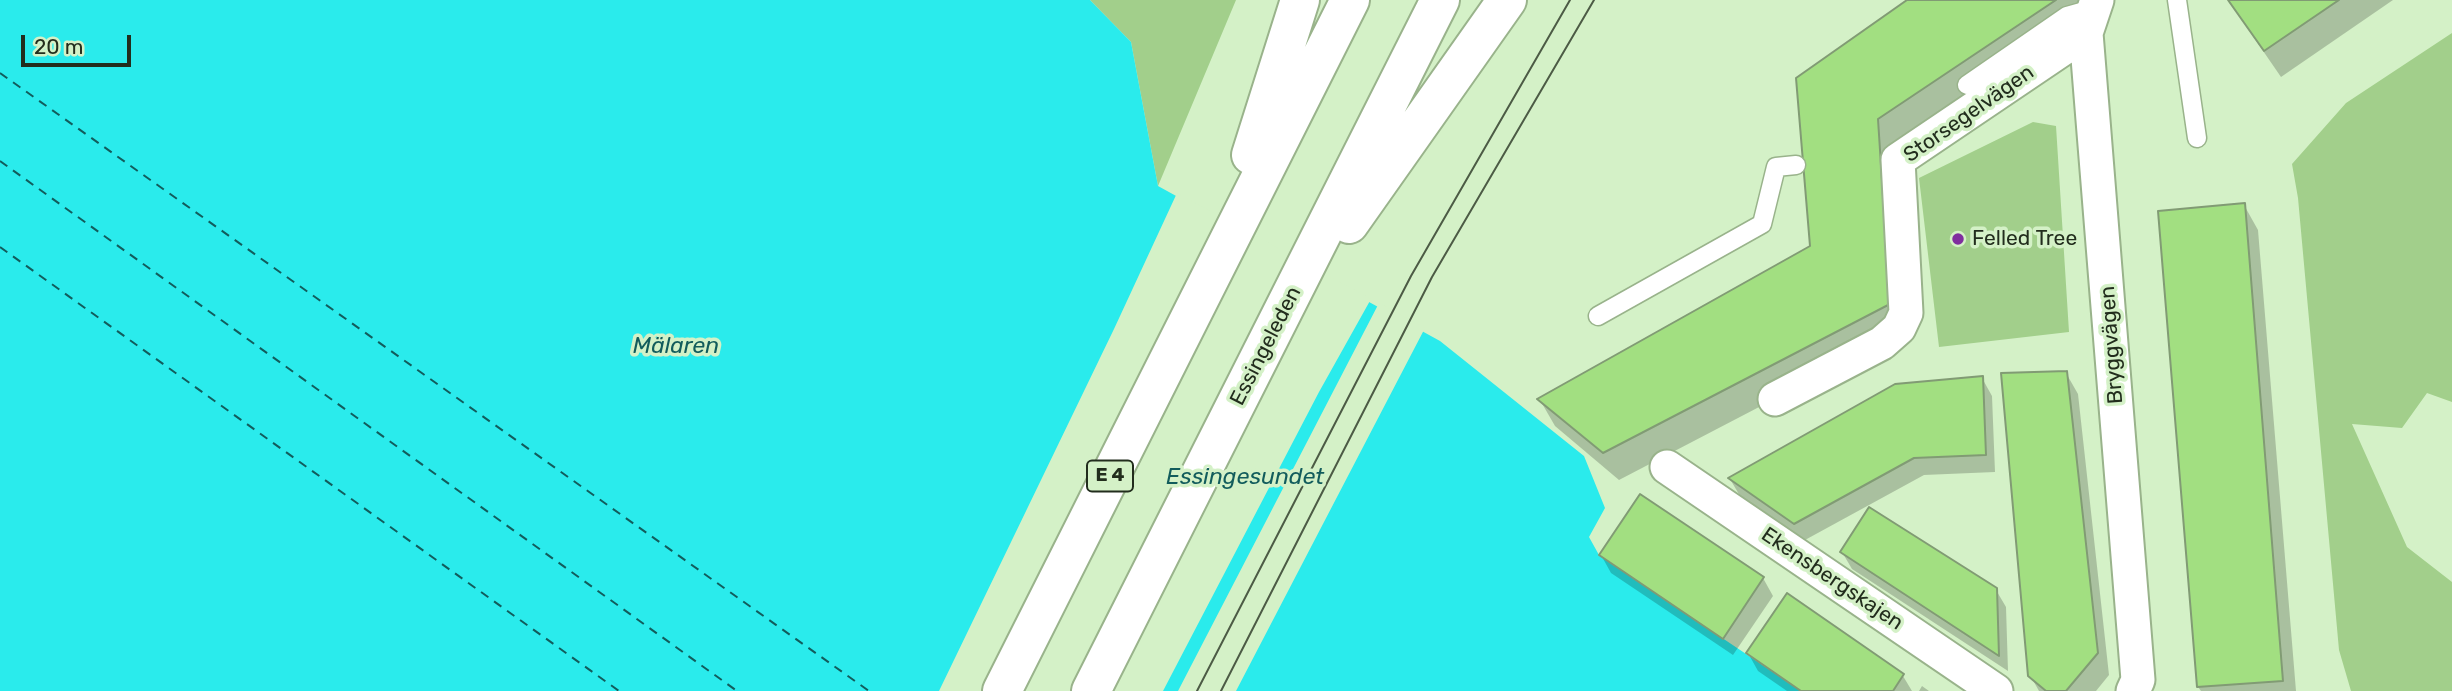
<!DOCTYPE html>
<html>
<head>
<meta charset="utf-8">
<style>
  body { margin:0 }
  #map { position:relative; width:2452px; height:691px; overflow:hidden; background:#d4f1c7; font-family:Rubik,sans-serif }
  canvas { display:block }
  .scale { position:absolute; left:21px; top:35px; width:110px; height:32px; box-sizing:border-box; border:4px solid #222d1d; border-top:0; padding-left:9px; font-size:21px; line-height:24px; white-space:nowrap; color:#222d1d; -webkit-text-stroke:5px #d4f1c7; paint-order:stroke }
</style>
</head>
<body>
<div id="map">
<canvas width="2452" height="691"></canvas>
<div class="scale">20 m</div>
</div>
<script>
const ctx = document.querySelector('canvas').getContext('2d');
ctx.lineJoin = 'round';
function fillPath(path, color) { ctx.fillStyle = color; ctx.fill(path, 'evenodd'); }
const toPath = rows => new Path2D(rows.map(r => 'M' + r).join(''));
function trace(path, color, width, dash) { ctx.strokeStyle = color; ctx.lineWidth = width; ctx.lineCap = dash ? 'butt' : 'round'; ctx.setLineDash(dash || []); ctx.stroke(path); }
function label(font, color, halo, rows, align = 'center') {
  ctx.font = font + ' Rubik,sans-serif'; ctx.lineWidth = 7; ctx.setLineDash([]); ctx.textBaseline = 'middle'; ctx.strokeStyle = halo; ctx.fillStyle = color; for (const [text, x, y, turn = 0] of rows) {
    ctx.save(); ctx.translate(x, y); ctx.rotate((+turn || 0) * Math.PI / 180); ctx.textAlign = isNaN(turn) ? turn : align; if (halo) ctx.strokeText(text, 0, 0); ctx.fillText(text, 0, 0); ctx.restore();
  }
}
fillPath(toPath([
  [1090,0,1236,0,1158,186,1131,42],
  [2452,33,2452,402,2427,393,2402,428,2352,424,2407,547,2452,582,2452,691,2351,691,2339,650,2298,198,2292,164,2346,103],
  [2033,122,2056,126,2069,332,1939,347,1919,178]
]), '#a2cf8b');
fillPath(toPath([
  [0,0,1090,0,1131,42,1158,186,1440,341,1584,456,1605,508,1589,537,1599,555,1801,691,0,691]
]), '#2aebec');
fillPath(toPath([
  [1177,193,1371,299,1319,392,1163,691,939,691,1114,329],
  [1379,303,1425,328,1236,691,1178,691]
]), '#d4f1c7');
fillPath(toPath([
  [1910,0,2107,0,1892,147,1905,331,1619,480,1555,426,1540,400,1812,247],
  [2228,0,2393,0,2281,77],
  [2244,205,2258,230,2296,691,2201,691,2198,687,2160,212],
  [2066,373,2078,394,2109,675,2096,691,2039,691,2030,675],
  [1982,378,1992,396,1995,472,1924,475,1805,540,1740,496,1730,479],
  [1842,552,1996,590,2006,607,2008,671,1852,569],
  [1601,555,1763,578,1773,596,1733,655,1611,573],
  [1748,653,1903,676,1912,691,1787,691,1758,671],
  [1922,686,1929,691,1919,691]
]), '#0003');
trace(toPath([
  [0,73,869,691],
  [0,161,737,691],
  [0,247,619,691]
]), '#125c5c', 2, [9, 7]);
const building = toPath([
  [1907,0,2056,0,1878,119,1890,304,1603,453,1537,399,1810,246,1796,78,1907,0],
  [2228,0,2339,0,2264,51,2228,0],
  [2245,203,2283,681,2197,687,2158,211,2245,203],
  [2067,371,2098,653,2066,691,2046,691,2028,676,2001,373,2067,371],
  [1983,376,1986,455,1914,458,1794,524,1728,478,1895,384,1983,376],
  [1640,494,1764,577,1723,639,1599,555,1640,494],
  [1869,507,1997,588,1999,656,1840,552,1869,507],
  [1787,593,1904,674,1893,691,1801,691,1746,653,1787,593]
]);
fillPath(building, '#a2df81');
trace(building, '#819b74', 2);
const lane = toPath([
  [2177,0,2197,138],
  [1967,85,2067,16,2092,9],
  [1598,316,1762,224,1776,167,1796,165]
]);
const street = toPath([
  [2097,0,2086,33,2138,680,2133,691],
  [1775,399,1882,343,1899,328,1906,313,1898,160,2086,33],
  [1667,467,1996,691]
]);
const highway = toPath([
  [1251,155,1300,0],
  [1349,224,1507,0],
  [1002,691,1350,0],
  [1091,691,1440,0]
]);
trace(lane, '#99b38b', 21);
trace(street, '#99b38b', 37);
trace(highway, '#99b38b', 42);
trace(lane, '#fff', 18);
trace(street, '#fff', 33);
trace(highway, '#fff', 38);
trace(toPath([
  [1197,691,1411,276,1570,0],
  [1221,691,1432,277,1594,0]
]), '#4c5b45', 2);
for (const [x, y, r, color] of [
  [1958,239,7,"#802e9e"]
]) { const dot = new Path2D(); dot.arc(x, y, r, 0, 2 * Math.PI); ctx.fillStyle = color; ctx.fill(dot); trace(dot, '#d4f1c7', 2.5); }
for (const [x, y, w] of [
  [1110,476,46]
]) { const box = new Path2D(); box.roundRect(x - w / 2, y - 15.5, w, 31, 5); ctx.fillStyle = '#d4f1c7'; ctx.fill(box); trace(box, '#222d1d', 2); }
label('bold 19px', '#222d1d', null, [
  ["E 4",1110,476]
]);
label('21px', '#222d1d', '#d4f1c7', [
  ["Storsegelvägen",1969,114,-35],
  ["Bryggvägen",2112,345,-94],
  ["Essingeleden",1266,346,-63],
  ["Ekensbergskajen",1832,579,34]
]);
label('21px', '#222d1d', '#d4f1c7', [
  ["Felled Tree",1972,239]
], 'left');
label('italic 23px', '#125c5c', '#d4f1c7', [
  ["Mälaren",676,346],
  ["Essingesundet",1245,477]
]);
</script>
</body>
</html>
